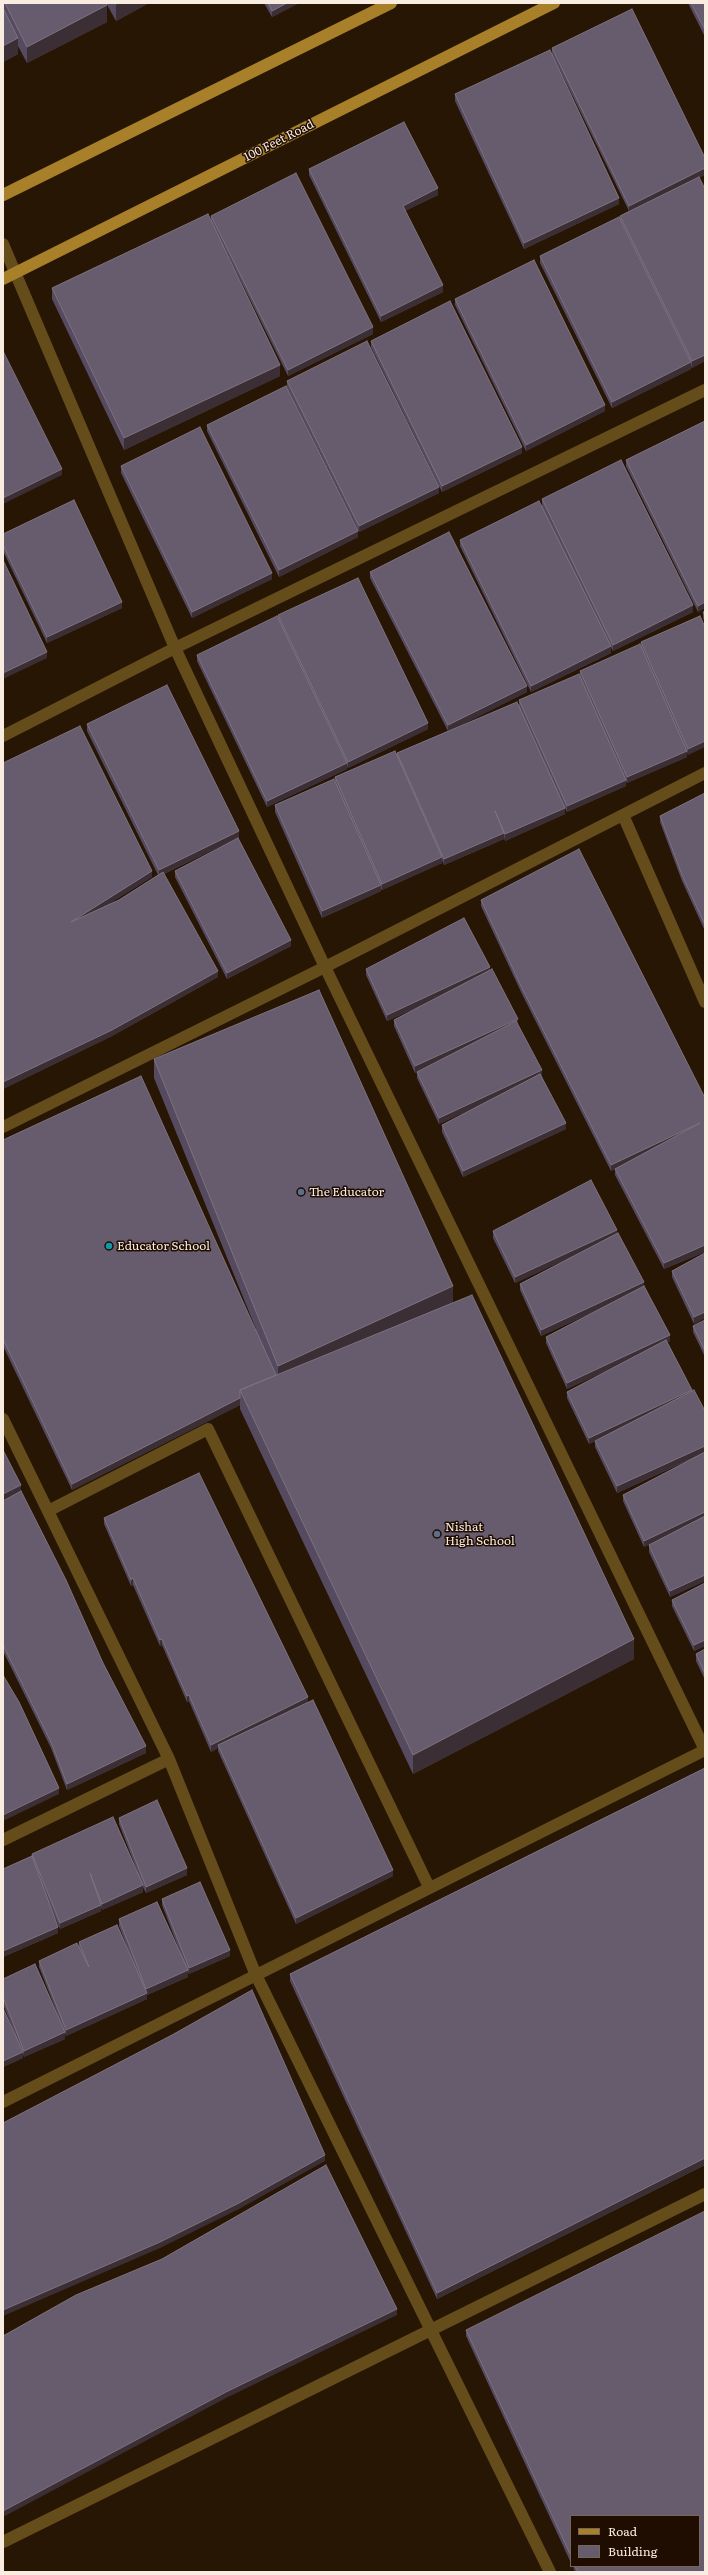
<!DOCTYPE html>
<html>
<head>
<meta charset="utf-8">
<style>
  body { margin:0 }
  #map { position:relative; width:708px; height:2575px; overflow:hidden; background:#281604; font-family:Literata,serif }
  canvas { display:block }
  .frame { position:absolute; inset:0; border:4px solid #f9ece0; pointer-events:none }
  .legend { position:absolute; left:570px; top:2515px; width:130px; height:52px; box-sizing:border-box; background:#1e0d00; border:1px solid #76665a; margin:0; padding:5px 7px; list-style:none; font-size:12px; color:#f9ece0 }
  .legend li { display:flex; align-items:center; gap:8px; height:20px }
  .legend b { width:20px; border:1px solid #76665a }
</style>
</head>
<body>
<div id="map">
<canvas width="708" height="2575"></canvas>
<div class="frame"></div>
<ul class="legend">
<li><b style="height:5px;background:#a9802a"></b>Road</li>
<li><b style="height:11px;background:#675c6d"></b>Building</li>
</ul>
</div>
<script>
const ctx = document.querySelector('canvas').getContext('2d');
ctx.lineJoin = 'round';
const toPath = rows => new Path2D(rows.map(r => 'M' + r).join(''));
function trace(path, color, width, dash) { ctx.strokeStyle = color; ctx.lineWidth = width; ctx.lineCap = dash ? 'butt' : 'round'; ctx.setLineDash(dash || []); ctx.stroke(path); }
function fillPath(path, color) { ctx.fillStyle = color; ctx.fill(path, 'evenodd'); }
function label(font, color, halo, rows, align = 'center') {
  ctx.font = font + ' Literata,serif'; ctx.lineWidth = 3; ctx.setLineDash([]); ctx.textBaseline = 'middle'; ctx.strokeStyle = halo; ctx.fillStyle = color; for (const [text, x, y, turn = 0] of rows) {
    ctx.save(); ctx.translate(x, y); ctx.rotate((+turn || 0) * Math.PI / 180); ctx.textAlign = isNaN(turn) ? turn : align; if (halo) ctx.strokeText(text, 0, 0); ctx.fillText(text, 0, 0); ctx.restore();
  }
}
trace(toPath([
  [3,244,175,648,325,967,705,1750],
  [3,736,175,648,705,390],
  [623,815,705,1002],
  [3,1127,325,967,705,773],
  [3,1419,169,1759,255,1973,550,2572],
  [48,1511,208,1429,429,1887],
  [3,1840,169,1759],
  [3,2102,705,1750],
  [3,2542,705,2194]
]), '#654d1b', 12);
trace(toPath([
  [3,195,391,3],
  [3,279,554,3]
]), '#a9802a', 12);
fillPath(toPath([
  [3,3,106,3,107,22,27,63,18,46,18,54,3,62],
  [106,3,149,3,116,21],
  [264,3,299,3,272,17],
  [688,3,705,3,705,37],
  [552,48,705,175,699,177,705,189,705,361,692,368,691,366,691,369,612,408,540,263,540,256,620,219,620,216,629,211,552,54],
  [455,94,619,204,524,249,455,101],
  [309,169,438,195,405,211,443,292,381,322,309,175],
  [211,216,373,334,288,376,220,239,280,376,124,450,52,299,52,288,211,221],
  [455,299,605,411,526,451,455,305],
  [371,341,522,453,442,492,371,347],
  [287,381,439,493,359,532,287,387],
  [705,421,705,608,698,612,626,466,626,460],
  [207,425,358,537,279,577,207,431],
  [121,466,272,579,192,618,121,473],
  [542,499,693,612,613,651,611,647,611,653,531,692,460,546,460,540,542,505],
  [3,534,122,608,47,643,3,551],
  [370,572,527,692,453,729,519,706,519,700,580,676,580,671,641,646,641,642,700,616,688,755,687,751,687,757,627,783,626,781,626,786,567,812,565,808,565,814,505,841,504,837,504,839,444,865,442,860,442,863,382,890,381,889,381,891,322,918,275,812,275,805,335,781,335,777,397,756,397,753,448,731,370,578],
  [705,611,705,623,703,618,703,612],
  [278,615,428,729,348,768,347,766,347,769,267,807,197,661,197,655,278,618],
  [87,724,239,837,164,874,218,977,112,1036,3,1089,3,763,152,877,107,905,119,900,158,875,87,731],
  [705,793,705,931,682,881,660,822,660,816],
  [175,871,291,946,227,979,175,877],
  [481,900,705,1098,705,1252,664,1269,615,1175,615,1169,611,1171,521,992,481,906],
  [366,969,490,970,518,1025,566,1129,463,1177,442,1132,442,1125,480,1105,439,1124,417,1078,417,1072,425,1068,415,1073,394,1026,394,1020,423,1005,387,1021,366,975],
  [154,1059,453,1302,634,1659,413,1774,240,1409,240,1405,72,1490,3,1346,3,1140,256,1329,154,1078],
  [493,1231,617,1233,644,1286,670,1341,667,1342,692,1391,705,1411,705,1581,670,1597,649,1552,649,1545,661,1539,644,1547,623,1501,623,1495,700,1455,617,1493,595,1447,595,1441,601,1438,589,1444,567,1398,567,1392,623,1363,567,1389,546,1343,546,1337,602,1308,541,1336,520,1290,520,1284,573,1256,515,1283,493,1238],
  [705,1253,705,1318,694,1324,672,1277,672,1271],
  [705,1320,705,1357,693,1332,693,1326],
  [3,1501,103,1663,146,1753,67,1790,51,1748,3,1651],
  [104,1518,308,1702,393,1876,296,1924,218,1751,218,1748,211,1752,189,1701,187,1702,162,1645,160,1646,133,1585,131,1586,104,1524],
  [705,1583,705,1646,694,1651,672,1606,672,1600],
  [705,1649,705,1680,696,1661,696,1654],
  [705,1768,705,2165,437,2299,290,1981,290,1974],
  [119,1818,187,1875,146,1893,143,1887,143,1892,102,1910,101,1906,101,1911,60,1929,47,1898,58,1933,3,1957,3,1869,32,1856,32,1854,138,1873,119,1824],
  [162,1899,230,1956,189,1974,188,1971,188,1977,147,1995,147,1999,66,2036,65,2033,65,2039,24,2057,23,2053,23,2058,3,2067,3,2008,18,2042,3,2004,3,1979,64,2030,39,1967,39,1961,79,1946,79,1942,135,1967,119,1926,119,1919,187,1970,162,1905],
  [466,2330,705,2572,575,2572,573,2566,699,2566,571,2516,571,2563,466,2336]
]), '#554a60');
fillPath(toPath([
  [119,3,149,3,116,21,116,5],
  [287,3,299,3,272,17,272,11],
  [107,5,107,22,27,63,27,47],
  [18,38,18,54,3,62,3,46],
  [705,168,705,175,629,212,629,206],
  [438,188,438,195,403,212,403,206],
  [619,198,619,204,524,249,524,243],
  [443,285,443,292,381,322,381,316],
  [373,327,373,334,288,376,288,370],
  [705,355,705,361,692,368,692,361],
  [691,362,691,369,612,408,612,402],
  [280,365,280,376,124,450,124,438],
  [605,405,605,411,526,451,526,445],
  [522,447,522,453,442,492,442,486],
  [62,469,62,475,3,504,3,498],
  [439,487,439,493,359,532,359,526],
  [358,531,358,537,279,577,279,570],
  [272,573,272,579,192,618,192,612],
  [122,602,122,608,47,643,47,637],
  [705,602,705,608,698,612,698,606],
  [693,605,693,612,613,651,613,645],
  [611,646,611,653,531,692,531,686],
  [47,652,47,658,3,679,3,673],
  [527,686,527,692,448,732,448,725],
  [428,723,428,729,348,768,348,762],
  [705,741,705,747,688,755,688,749],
  [687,751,687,757,627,783,627,777],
  [347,763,347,769,267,807,267,801],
  [626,780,626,786,567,812,567,806],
  [565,808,565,814,505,841,505,834],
  [239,831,239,837,159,876,159,870],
  [504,833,504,839,444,865,444,859],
  [442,857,442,863,382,890,382,884],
  [152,871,152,877,71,928,71,922],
  [381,885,381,891,322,918,322,911],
  [291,940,291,946,227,979,227,973],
  [490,967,490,974,387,1021,387,1015],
  [218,971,218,977,112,1036,3,1089,3,1082],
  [518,1019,518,1025,415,1073,415,1066],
  [542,1070,542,1077,439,1124,439,1118],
  [566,1123,566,1129,463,1177,463,1171],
  [700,1123,700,1130,611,1171,611,1165],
  [617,1230,617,1236,515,1283,515,1277],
  [705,1245,705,1252,664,1269,664,1263],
  [644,1282,644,1288,541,1336,541,1330],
  [453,1286,453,1305,278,1379,278,1366],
  [705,1312,705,1318,694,1324,694,1317],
  [670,1335,670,1341,567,1389,567,1383],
  [692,1390,692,1396,589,1444,589,1438],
  [240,1398,240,1405,72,1490,72,1484],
  [705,1446,705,1452,617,1493,617,1486],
  [21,1485,21,1491,3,1501,3,1494],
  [705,1512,705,1519,644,1547,644,1541],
  [705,1575,705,1581,670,1597,670,1591],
  [133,1578,133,1585,131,1586,131,1580],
  [162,1639,162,1645,160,1646,160,1640],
  [634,1639,634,1659,413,1774,413,1755],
  [705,1640,705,1646,694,1651,694,1645],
  [189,1695,189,1701,187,1702,187,1696],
  [308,1697,308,1703,218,1745,218,1748,211,1752,211,1745],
  [146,1746,146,1753,67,1790,67,1784],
  [59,1788,59,1794,3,1821,3,1815],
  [187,1868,187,1875,146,1893,146,1887],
  [393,1870,393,1876,296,1924,296,1918],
  [143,1885,143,1892,102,1910,102,1904],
  [101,1905,101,1911,60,1929,60,1923],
  [58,1927,58,1933,3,1957,3,1951],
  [230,1950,230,1956,189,1974,189,1968],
  [188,1970,188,1977,147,1995,147,1999,66,2036,66,2030,146,1994,146,1989],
  [65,2032,65,2039,24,2057,24,2051],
  [23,2052,23,2058,3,2067,3,2061],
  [325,2155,325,2161,239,2209,160,2248,3,2316,3,2310],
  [705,2158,705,2165,437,2299,437,2293],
  [397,2309,397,2315,226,2398,3,2517,3,2511,226,2392]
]), '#3c2e35');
const building = toPath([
  [5,3,106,3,107,5,27,47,5,3],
  [268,3,287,3,272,11,268,3],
  [691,3,705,3,705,30,691,3],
  [3,8,18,38,3,46,3,8],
  [632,9,705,158,705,168,629,206,552,48,632,9],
  [550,50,619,198,524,243,455,94,550,50],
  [404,122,438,188,403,206,443,285,381,316,309,169,404,122],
  [296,173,373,327,288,370,211,216,296,173],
  [699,177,705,189,705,355,692,361,620,216,699,177],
  [208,214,280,365,124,438,52,288,208,214],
  [619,217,691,362,612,402,540,256,619,217],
  [534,260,605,405,526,445,455,299,534,260],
  [450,301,522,447,442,486,371,341,450,301],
  [367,341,439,487,359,526,287,381,367,341],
  [3,351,62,469,3,498,3,351],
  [286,386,358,531,279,570,207,425,286,386],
  [705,421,705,602,698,606,626,460,705,421],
  [200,427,272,573,192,612,121,466,200,427],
  [621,460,693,605,613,645,542,499,621,460],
  [74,500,122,602,47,637,3,545,3,534,74,500],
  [539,501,611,646,531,686,460,540,539,501],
  [449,532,527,686,448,725,370,572,449,532],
  [3,560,47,652,3,673,3,560],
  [358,578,428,723,348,762,278,615,358,578],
  [705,611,705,617,703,612,705,611],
  [277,616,347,763,267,801,197,655,277,616],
  [700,616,705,627,705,741,688,749,641,642,700,616],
  [640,644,687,751,627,777,580,671,640,644],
  [579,674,626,780,567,806,519,700,579,674],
  [167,685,239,831,159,870,87,724,167,685],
  [517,702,565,808,505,834,495,811,504,833,444,859,397,753,517,702],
  [80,726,152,871,71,922,119,900,163,872,218,971,112,1030,3,1082,3,763,80,726],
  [395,751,442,857,382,884,335,777,395,751],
  [334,779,381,885,322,911,275,805,334,779],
  [705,793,705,925,682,875,660,816,705,793],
  [238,838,291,940,227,973,175,871,238,838],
  [579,849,705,1098,705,1245,664,1263,615,1169,700,1123,611,1165,521,986,481,900,579,849],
  [464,918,490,967,387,1015,366,969,464,918],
  [492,969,518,1019,415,1066,394,1020,492,969],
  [319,990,453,1286,278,1366,154,1059,319,990],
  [516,1021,542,1070,439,1118,417,1072,516,1021],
  [540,1074,566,1123,463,1171,442,1125,540,1074],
  [141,1076,276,1375,240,1390,240,1398,72,1484,3,1339,3,1140,141,1076],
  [591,1180,617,1230,515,1277,493,1231,591,1180],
  [618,1233,644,1282,541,1330,520,1284,618,1233],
  [705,1253,705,1312,694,1317,672,1271,705,1253],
  [644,1286,670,1335,567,1383,546,1337,644,1286],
  [472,1295,634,1639,413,1755,240,1390,472,1295],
  [705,1320,705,1351,693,1326,705,1320],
  [666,1340,692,1390,589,1438,567,1392,666,1340],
  [694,1390,705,1411,705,1446,617,1486,595,1441,694,1390],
  [3,1450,21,1485,3,1494,3,1450],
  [705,1452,705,1512,644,1541,623,1495,705,1452],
  [199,1473,308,1697,211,1745,189,1695,187,1696,162,1639,160,1640,133,1578,131,1580,104,1518,199,1473],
  [21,1491,66,1580,103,1663,146,1746,67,1784,51,1742,3,1645,3,1501,21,1491],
  [705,1516,705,1575,670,1591,649,1545,705,1516],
  [705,1583,705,1640,694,1645,672,1600,705,1583],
  [705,1649,705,1674,696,1654,705,1649],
  [3,1675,19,1702,59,1788,3,1815,3,1675],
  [313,1700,393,1870,296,1918,218,1745,313,1700],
  [705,1768,705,2158,437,2293,290,1974,705,1768],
  [157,1800,187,1868,146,1887,119,1818,157,1800],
  [113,1817,143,1885,102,1904,90,1873,101,1905,60,1923,32,1854,113,1817],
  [32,1856,58,1927,3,1951,3,1869,32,1856],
  [200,1882,230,1950,189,1968,162,1899,200,1882],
  [157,1902,188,1970,146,1989,119,1919,157,1902],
  [117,1925,147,1993,66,2030,39,1961,77,1943,89,1967,79,1942,117,1925],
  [35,1964,65,2032,24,2051,3,1997,3,1979,35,1964],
  [252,1990,325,2155,239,2203,160,2242,3,2310,3,2123,172,2035,252,1990],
  [3,2008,23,2052,3,2061,3,2008],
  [326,2165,397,2309,226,2392,3,2511,3,2336,76,2295,162,2259,326,2165],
  [705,2211,705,2572,578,2572,575,2566,699,2566,699,2516,571,2516,571,2556,466,2330,705,2211]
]);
fillPath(building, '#675c6d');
trace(building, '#7e727f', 1);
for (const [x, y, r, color] of [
  [301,1192,4,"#5c6f8a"],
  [109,1246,4,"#0f9aa8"],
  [437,1534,4,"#5c6f8a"]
]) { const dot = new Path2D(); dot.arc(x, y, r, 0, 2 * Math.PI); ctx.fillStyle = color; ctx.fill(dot); trace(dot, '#1e0d00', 1.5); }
label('12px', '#f9ece0', '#1e0d00', [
  ["100 Feet Road",279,141,-27]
]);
label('12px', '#f9ece0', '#1e0d00', [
  ["The Educator",309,1192],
  ["Educator School",117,1246],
  ["Nishat",445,1527],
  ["High School",445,1541]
], 'left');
</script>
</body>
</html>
